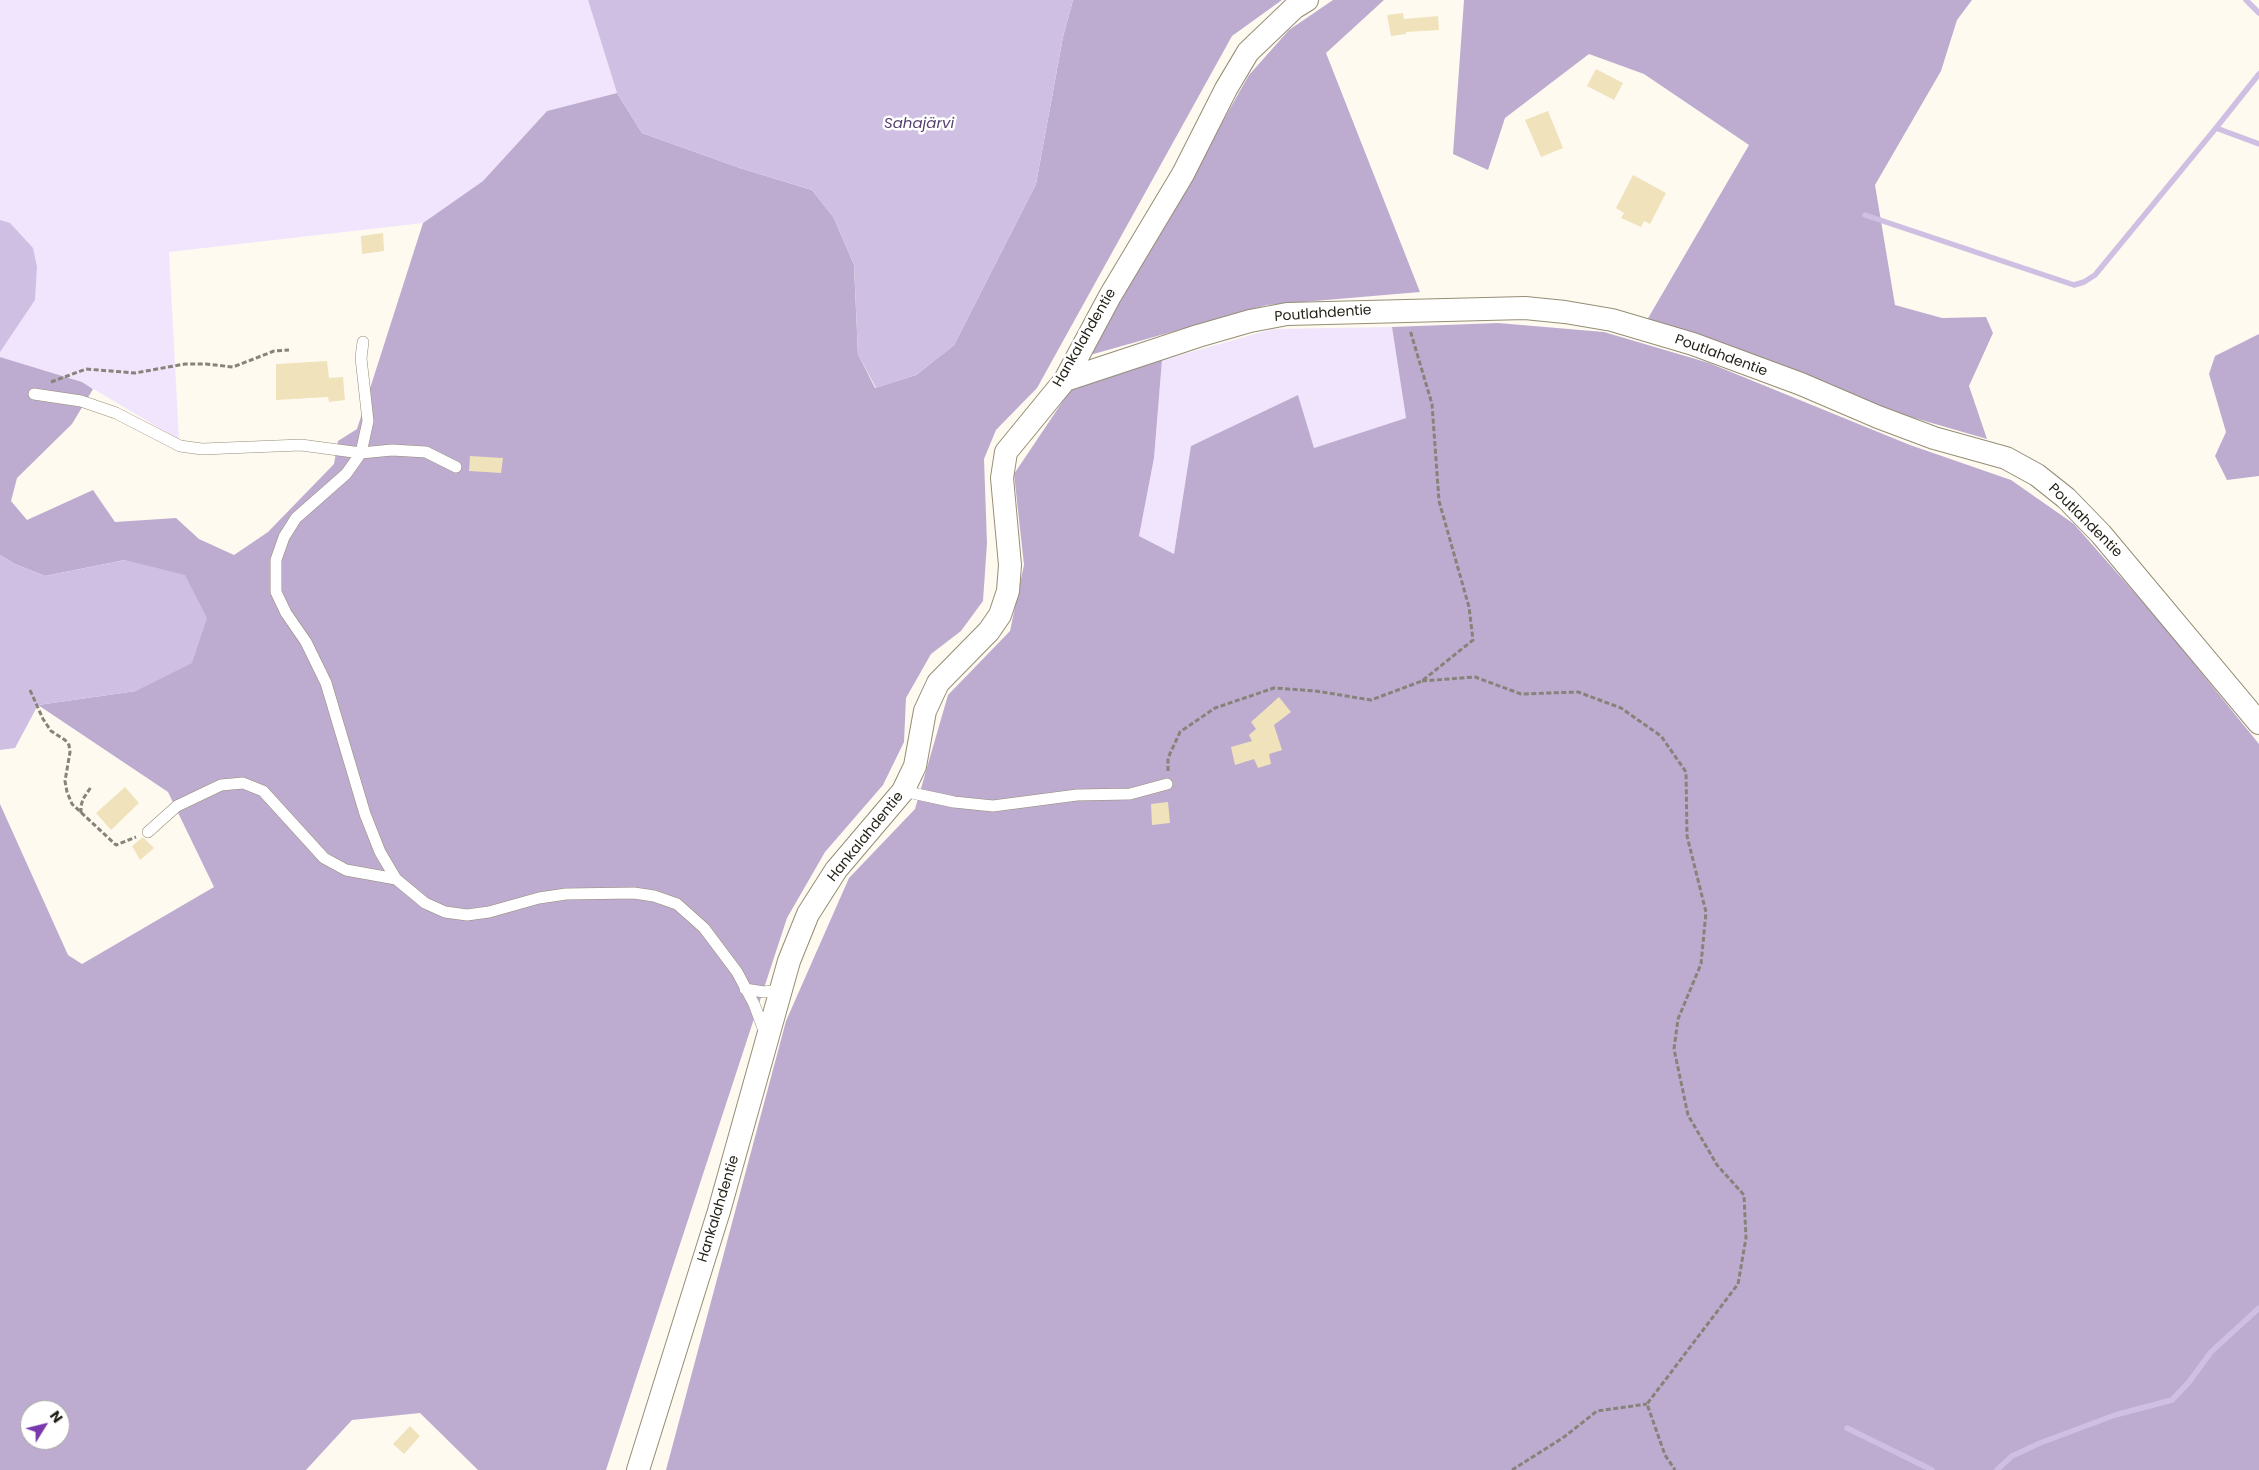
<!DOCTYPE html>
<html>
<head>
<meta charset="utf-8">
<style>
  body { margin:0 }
  #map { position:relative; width:2259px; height:1470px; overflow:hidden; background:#fefaf0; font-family:Poppins,sans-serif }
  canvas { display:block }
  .north { position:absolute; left:20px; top:1400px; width:50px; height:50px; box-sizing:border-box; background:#fff; border:1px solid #a6a5a1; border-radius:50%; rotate:54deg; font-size:14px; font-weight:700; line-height:20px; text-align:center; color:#211e15 }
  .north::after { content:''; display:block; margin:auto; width:18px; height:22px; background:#7938ad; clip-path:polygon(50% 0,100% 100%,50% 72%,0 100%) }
</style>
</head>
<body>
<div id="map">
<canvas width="2259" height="1470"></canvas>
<div class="north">N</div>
</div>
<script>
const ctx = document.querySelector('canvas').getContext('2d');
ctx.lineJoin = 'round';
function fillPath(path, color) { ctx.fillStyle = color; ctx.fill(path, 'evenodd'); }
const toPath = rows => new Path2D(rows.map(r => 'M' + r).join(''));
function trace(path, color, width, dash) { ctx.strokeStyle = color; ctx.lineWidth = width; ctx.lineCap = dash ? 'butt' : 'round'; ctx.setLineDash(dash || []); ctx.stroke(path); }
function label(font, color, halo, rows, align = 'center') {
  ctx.font = font + ' Poppins,sans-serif'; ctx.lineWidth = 5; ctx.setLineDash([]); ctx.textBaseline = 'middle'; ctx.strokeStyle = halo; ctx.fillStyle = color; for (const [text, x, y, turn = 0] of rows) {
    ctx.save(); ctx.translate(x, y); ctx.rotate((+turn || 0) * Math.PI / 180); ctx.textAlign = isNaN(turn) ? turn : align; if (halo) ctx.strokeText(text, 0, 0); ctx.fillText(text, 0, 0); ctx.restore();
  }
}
fillPath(toPath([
  [0,0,588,0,617,93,547,111,483,181,423,223,169,252,179,440,82,382,0,357],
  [1392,327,1406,418,1314,448,1298,395,1191,446,1174,554,1139,536,1154,458,1162,360,1273,329]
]), '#f0e5fd');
fillPath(toPath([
  [1073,0,1282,0,1232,36,1037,388,996,430,984,459,987,543,983,601,961,631,931,654,906,698,904,742,883,785,825,852,787,918,606,1470,478,1470,420,1413,352,1420,306,1470,0,1470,0,804,68,955,82,964,214,887,168,792,38,705,136,691,125,560,45,576,15,564,0,555,0,357,82,382,93,389,72,424,17,478,11,501,27,520,93,490,115,522,176,518,199,539,234,555,268,532,334,464,338,441,357,429,423,223,483,181,547,111,617,93,642,133,740,168,812,190,834,218,854,265,858,354,875,388,916,375,954,345,1036,184,1063,37],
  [30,1410,60,1410,60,1440,30,1440],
  [1333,0,1384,0,1326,53,1420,292,1267,305,1090,355,1249,75,1289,30],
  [1464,0,1972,0,1957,20,1941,71,1875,185,1895,305,1942,318,1986,317,1993,333,1969,386,1987,439,1873,406,1647,320,1749,145,1644,74,1589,54,1505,118,1488,170,1453,154],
  [1498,323,1604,332,1709,363,1910,445,2011,480,2074,524,2162,624,2259,744,2259,1470,666,1470,786,1021,849,878,915,809,948,695,1010,631,1024,565,1014,474,1071,389,1162,360,1154,458,1139,536,1174,554,1191,446,1298,395,1314,448,1406,418,1392,327],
  [2259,334,2259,476,2227,480,2215,456,2226,432,2209,374,2215,356]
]), '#bdacd0');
fillPath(toPath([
  [588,0,1073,0,1063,37,1036,184,954,345,916,375,876,388,858,354,854,265,834,218,812,190,740,168,642,133,617,93],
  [0,220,10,223,33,248,37,267,35,300,0,352],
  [0,555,15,564,45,576,125,560,185,575,207,618,192,663,136,691,38,705,15,748,0,750]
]), '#cfbfe3');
trace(toPath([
  [2246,0,2259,13],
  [2259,74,2216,128,2259,144],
  [1865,215,2074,285,2084,282,2095,275,2216,128],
  [1847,1428,1932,1470],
  [1997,1470,2012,1456,2040,1443,2115,1415,2172,1400,2189,1382,2211,1352,2259,1308]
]), '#cfbfe3', 5.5);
fillPath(toPath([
  [1403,13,1404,19,1438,16,1439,30,1406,32,1406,34,1391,36,1387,15],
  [1596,69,1623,83,1614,100,1587,86],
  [1548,111,1563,148,1541,157,1525,120],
  [1633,175,1666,193,1650,224,1644,221,1641,227,1621,218,1624,213,1616,208],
  [383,233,384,251,362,254,361,236],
  [327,361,329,378,343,377,345,400,329,402,328,397,276,400,276,364],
  [470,456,503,458,501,473,469,471],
  [1279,697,1291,712,1274,725,1282,750,1269,754,1271,764,1258,768,1254,759,1235,765,1231,747,1252,741,1249,735,1256,729,1251,722],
  [125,787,139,803,111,830,96,813],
  [1168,802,1170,823,1152,825,1151,804],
  [143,837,154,848,140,860,132,846],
  [410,1426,420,1436,404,1454,393,1444]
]), '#f0e2bb');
const lane = toPath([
  [363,342,361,358,368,421,361,453,346,474,296,518,284,537,276,560,276,592,286,613,306,642,326,683,365,814,380,852,396,879,425,903,445,912,467,915,489,912,539,898,566,894,634,893,654,896,677,904,704,928,737,972,754,1004,766,1036],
  [34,394,81,401,116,413,180,446,202,449,301,445,361,453,392,450,426,452,456,467],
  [903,791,954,802,993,806,1077,795,1130,794,1167,784],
  [148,832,177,806,221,785,243,783,263,791,324,858,346,870,396,879],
  [745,989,764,992,781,990]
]);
const street = toPath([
  [1065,380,1198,336,1250,321,1287,314,1525,308,1565,312,1612,320,1693,344,1801,384,1878,417,1934,438,2006,458,2037,475,2066,498,2101,534,2259,723],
  [638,1470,719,1211,789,961,808,914,836,870,903,791,915,766,925,711,938,683,989,631,1000,615,1008,591,1010,565,1002,478,1006,452,1065,380,1110,296,1183,174,1226,89,1248,52,1294,8,1307,0]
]);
trace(lane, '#958d75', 12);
trace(street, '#958d75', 24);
trace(toPath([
  [51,382,86,369,135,373,185,364,206,364,233,367,274,351,289,350],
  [1422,681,1475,677,1521,694,1578,692,1621,708,1661,736,1686,772,1687,836,1706,912,1701,964,1678,1019,1674,1049,1688,1115,1717,1165,1744,1195,1746,1238,1738,1284,1647,1404,1665,1455,1675,1470],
  [30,690,43,719,51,731,65,740,69,745,70,752,65,781,67,792,72,804,116,845,136,837],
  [1168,771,1168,758,1180,732,1215,708,1274,688,1316,691,1371,700,1422,681,1473,640,1469,607,1439,501,1432,404,1410,330],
  [81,813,81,806,83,799,91,787],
  [1512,1470,1564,1437,1597,1411,1647,1404]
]), '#87837a', 3, [5, 2.5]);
trace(lane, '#fff', 11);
trace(street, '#fff', 22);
label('14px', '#211e15', '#fff', [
  ["Poutlahdentie",1323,314,-4],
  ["Hankalahdentie",1085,338,-60],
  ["Poutlahdentie",1721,356,20],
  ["Poutlahdentie",2085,521,45],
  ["Hankalahdentie",866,837,-51],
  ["Hankalahdentie",719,1209,-73]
]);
label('italic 15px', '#584071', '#fff', [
  ["Sahajärvi",919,124]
]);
</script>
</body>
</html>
